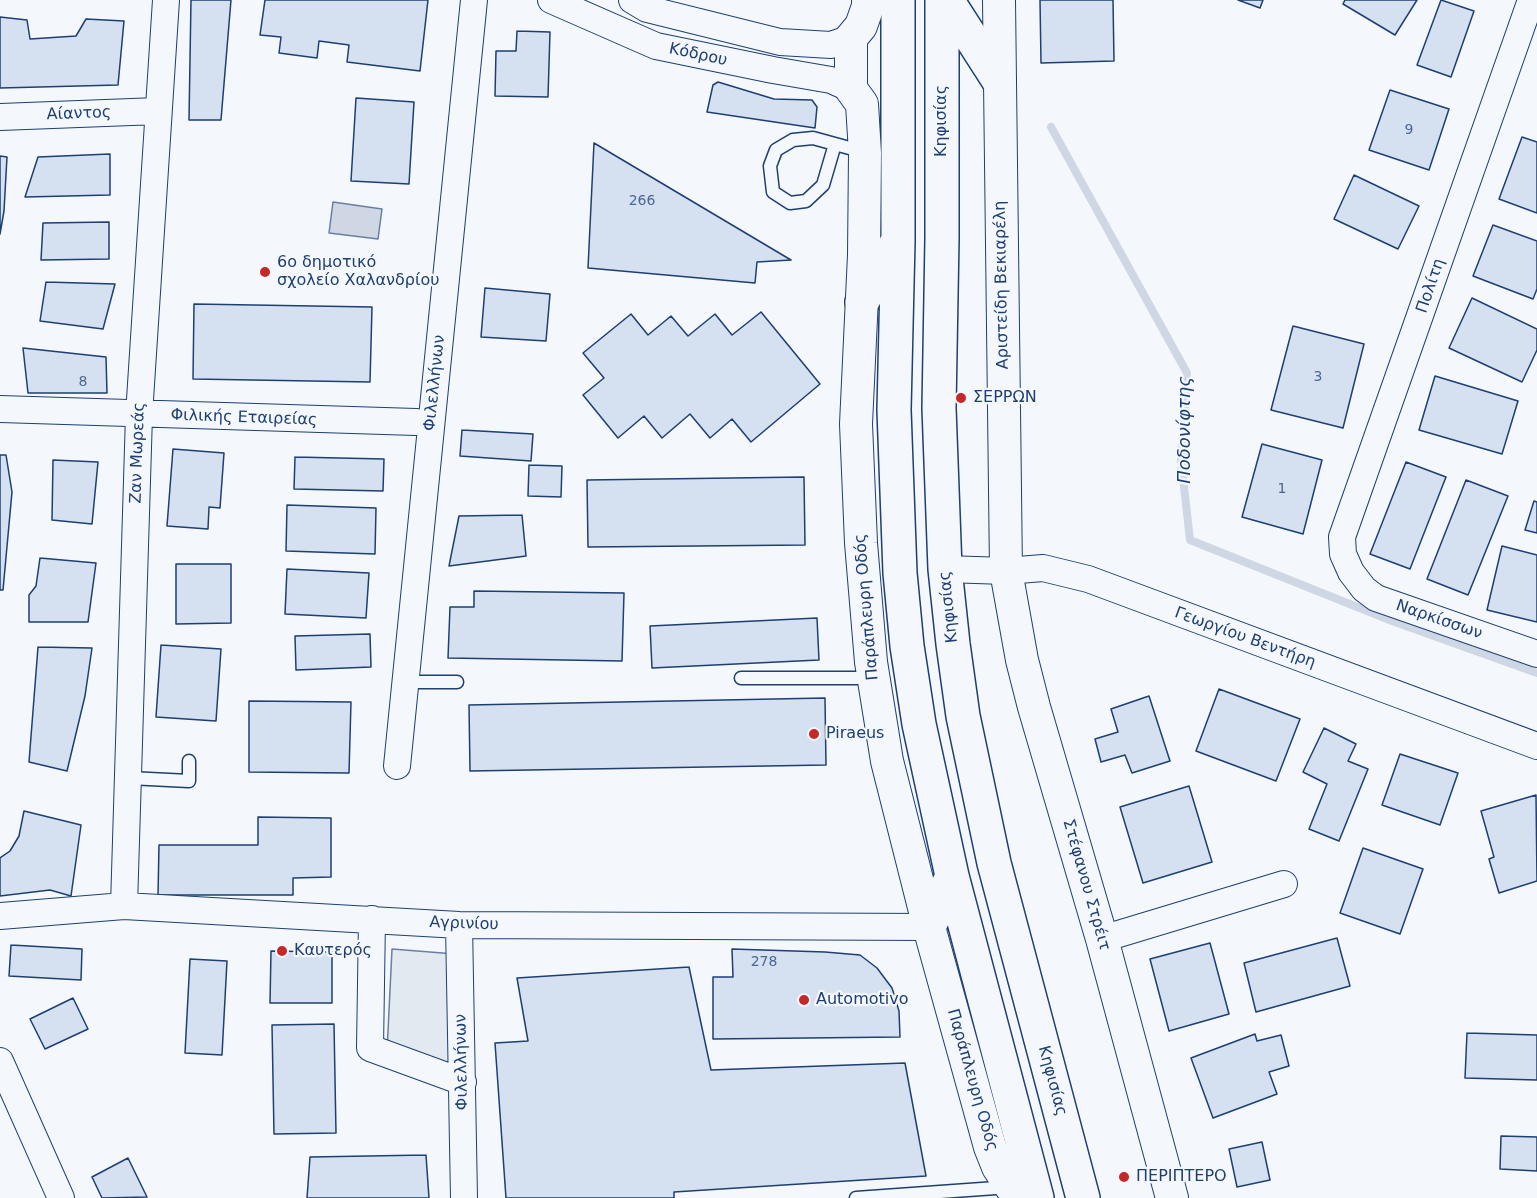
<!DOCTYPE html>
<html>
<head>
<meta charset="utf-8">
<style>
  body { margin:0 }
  canvas { display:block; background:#f4f7fb }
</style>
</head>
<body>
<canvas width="1537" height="1198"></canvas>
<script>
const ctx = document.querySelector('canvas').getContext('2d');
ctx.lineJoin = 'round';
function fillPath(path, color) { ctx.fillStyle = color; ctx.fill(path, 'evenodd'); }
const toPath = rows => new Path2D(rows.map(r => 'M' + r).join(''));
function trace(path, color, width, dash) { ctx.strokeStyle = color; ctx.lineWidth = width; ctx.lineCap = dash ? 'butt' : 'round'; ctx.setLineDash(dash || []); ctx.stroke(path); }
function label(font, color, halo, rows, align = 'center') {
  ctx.font = font + ' "DejaVu Sans",sans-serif'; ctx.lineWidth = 4.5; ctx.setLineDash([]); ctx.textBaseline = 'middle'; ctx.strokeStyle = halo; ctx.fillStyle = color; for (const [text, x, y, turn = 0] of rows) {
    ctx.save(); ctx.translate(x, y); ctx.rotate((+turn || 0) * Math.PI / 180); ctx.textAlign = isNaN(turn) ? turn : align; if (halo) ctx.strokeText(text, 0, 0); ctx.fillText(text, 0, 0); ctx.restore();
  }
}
const green = toPath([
  [392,949,455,954,459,1075,387,1052,392,949]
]);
fillPath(green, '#e3e9f0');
trace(green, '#687fa3', 1.5);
const water = toPath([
  [333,202,382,209,378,239,329,233,333,202]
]);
fillPath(water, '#cfd7e4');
trace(water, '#687fa3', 1.5);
trace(toPath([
  [1051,127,1187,373,1181,460,1190,540,1392,621,1537,673]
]), '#cfd7e4', 8);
const building = toPath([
  [191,0,231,0,221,120,189,120,191,0],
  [265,0,428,0,420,71,347,62,349,45,319,41,317,58,279,53,281,37,260,35,265,0],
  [1040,0,1113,0,1114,61,1041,63,1040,0],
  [1238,0,1263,0,1260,8,1238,0],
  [1345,0,1417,0,1395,35,1343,4,1345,0],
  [1441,0,1474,11,1451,77,1417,65,1441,0],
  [0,17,27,20,30,39,76,36,86,19,124,21,118,85,0,88,0,17],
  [517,31,550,32,548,97,495,96,496,51,516,51,517,31],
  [718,82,774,99,812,100,817,107,815,128,707,112,713,85,718,82],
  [1390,90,1449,109,1429,170,1369,150,1390,90],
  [356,98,414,102,409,184,351,181,356,98],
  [1522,137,1537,142,1537,213,1499,199,1522,137],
  [594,143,791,260,757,262,755,283,588,268,594,143],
  [110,154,110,195,25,197,38,157,110,154],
  [0,156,7,157,4,211,0,234,0,156],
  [1354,175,1419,206,1398,249,1334,219,1354,175],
  [109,222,109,259,41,260,43,223,109,222],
  [1493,225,1537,241,1537,289,1533,299,1473,276,1493,225],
  [46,282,115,284,103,329,40,321,46,282],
  [485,288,550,294,546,341,481,337,485,288],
  [1472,298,1537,329,1537,350,1522,382,1449,348,1472,298],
  [194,304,372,307,370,382,193,379,194,304],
  [761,312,820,384,751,442,732,419,710,438,690,414,662,438,644,416,618,438,583,395,604,378,583,353,631,314,648,335,671,316,688,336,715,314,732,335,761,312],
  [1293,326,1364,344,1343,428,1271,410,1293,326],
  [23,348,106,357,107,393,28,393,23,348],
  [1435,376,1518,401,1502,454,1419,430,1435,376],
  [462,430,533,434,531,461,460,456,462,430],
  [1262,444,1322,460,1303,534,1242,517,1262,444],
  [173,449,224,453,220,508,209,507,208,529,167,526,173,449],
  [0,455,6,455,12,492,3,590,0,590,0,455],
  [295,457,384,459,383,491,294,489,295,457],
  [53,460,98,462,92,524,52,520,53,460],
  [1406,462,1446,477,1410,569,1370,554,1406,462],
  [529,465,562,466,561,497,528,496,529,465],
  [804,477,805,545,588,547,587,480,804,477],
  [1466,480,1508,496,1468,595,1427,579,1466,480],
  [1534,501,1537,502,1537,533,1525,530,1534,501],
  [287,505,376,508,375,554,286,551,287,505],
  [522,515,526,556,449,566,459,516,522,515],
  [1502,546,1537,555,1537,622,1487,610,1502,546],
  [40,558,96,563,88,622,29,622,29,595,36,586,40,558],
  [176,564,231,564,231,623,176,624,176,564],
  [287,569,369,573,366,618,285,614,287,569],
  [474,591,624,593,622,661,448,658,450,607,474,607,474,591],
  [817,618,819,660,652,668,650,626,817,618],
  [370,634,371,667,296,670,295,636,370,634],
  [161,645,221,649,216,721,156,717,161,645],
  [38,647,92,648,85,696,67,771,29,762,38,647],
  [1219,689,1300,719,1276,781,1196,751,1219,689],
  [1149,696,1170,761,1132,773,1125,755,1101,762,1095,739,1118,732,1111,709,1149,696],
  [825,698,826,765,470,771,469,705,825,698],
  [249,701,351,702,349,773,249,772,249,701],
  [1324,728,1356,744,1348,761,1368,769,1339,841,1309,829,1327,784,1303,772,1324,728],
  [1400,754,1458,773,1440,825,1382,805,1400,754],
  [1189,786,1212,862,1143,883,1120,807,1189,786],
  [1536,795,1537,881,1499,893,1489,859,1494,857,1481,811,1536,795],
  [24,811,81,825,71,896,50,890,0,896,0,858,10,851,19,836,24,811],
  [258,817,331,818,331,877,293,878,293,895,158,895,159,845,258,845,258,817],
  [1363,848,1423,869,1400,934,1340,913,1363,848],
  [1337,938,1350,986,1256,1012,1244,963,1337,938],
  [1210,943,1229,1014,1169,1031,1150,959,1210,943],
  [11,945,82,949,81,980,9,976,11,945],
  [732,949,825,952,860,955,877,968,892,988,899,1011,900,1037,713,1039,713,977,733,977,732,949],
  [271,951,332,952,332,1003,270,1003,271,951],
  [190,959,227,961,222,1055,185,1053,190,959],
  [689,967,711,1070,905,1063,926,1176,674,1192,674,1198,506,1198,495,1043,528,1041,517,978,689,967],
  [73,998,88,1029,45,1049,30,1019,73,998],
  [334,1024,336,1133,274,1134,272,1025,334,1024],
  [1467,1033,1537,1035,1537,1080,1465,1078,1467,1033],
  [1255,1034,1257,1041,1281,1035,1289,1066,1269,1072,1277,1094,1213,1118,1191,1058,1255,1034],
  [1501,1136,1537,1137,1537,1171,1500,1169,1501,1136],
  [1262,1142,1270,1180,1237,1187,1229,1149,1262,1142],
  [426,1155,429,1198,307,1198,310,1157,426,1155],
  [128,1158,147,1197,102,1198,92,1177,128,1158]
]);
fillPath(building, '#d5e0f0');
trace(building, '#1d3f73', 1.5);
const service = toPath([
  [835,144,823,185,806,201,790,203,773,192,770,166,776,150,793,140,813,138,864,152],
  [741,678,872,678],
  [405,682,457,682],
  [129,778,189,781,189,761],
  [856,1198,1010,1187]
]);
const minor = toPath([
  [551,0,656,46,773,70,831,80,851,89],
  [632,0,647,9,780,42,831,45,851,38],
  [1531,0,1342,537,1343,554,1351,572,1364,589,1376,598,1537,654],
  [0,117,158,111],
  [0,409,416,422],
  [945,569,1006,571,1043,568,1088,579,1537,746],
  [397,766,474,0],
  [124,906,139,415,166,0],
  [0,916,124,906,459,925,929,927],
  [372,919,370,1048,463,1082],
  [459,925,464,1198],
  [1102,939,1284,884],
  [0,1061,61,1198]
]);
const tertiary = toPath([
  [868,0,868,6,861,26,851,38,851,89,862,104,865,153,864,255,856,424,861,543,871,662,887,761,929,927,990,1147,998,1167,1011,1187,1021,1198],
  [999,0,1006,571,1022,660,1034,707,1102,939,1172,1198]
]);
const primary = toPath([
  [898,0,898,241,894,410,900,573,907,646,919,724,952,876,1037,1198],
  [942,0,942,238,939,408,945,569,953,644,963,716,994,863,1083,1198],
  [947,0,999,81],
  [862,302,897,242],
  [929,927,952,876]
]);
trace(service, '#1d3f73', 15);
trace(minor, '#1d3f73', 28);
trace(tertiary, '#1d3f73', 34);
trace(primary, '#1d3f73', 36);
trace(service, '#f4f7fb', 12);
trace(minor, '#f4f7fb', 26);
trace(tertiary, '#f4f7fb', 32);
trace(primary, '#f4f7fb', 33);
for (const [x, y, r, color] of [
  [265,272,6,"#c62828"],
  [961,398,6,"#c62828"],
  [814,734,6,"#c62828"],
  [282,951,6,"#c62828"],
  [804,1000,6,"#c62828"],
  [1124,1177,6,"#c62828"]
]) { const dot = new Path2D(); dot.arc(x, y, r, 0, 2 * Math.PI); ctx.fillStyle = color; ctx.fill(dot); trace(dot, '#f4f7fb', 2); }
label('14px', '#4b6792', null, [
  ["9",1409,130],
  ["266",642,201],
  ["3",1318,377],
  ["8",83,382],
  ["1",1282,489],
  ["278",764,962]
]);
label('16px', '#1d3f73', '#f4f7fb', [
  ["Κόδρου",698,55,12],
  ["Αίαντος",79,114,-2],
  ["Κηφισίας",942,121,-90],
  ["Αριστείδη Βεκιαρέλη",1002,285,-91],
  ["Πολίτη",1431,286,-71],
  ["Φιλελλήνων",435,383,-84],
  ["Φιλικής Εταιρείας",244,418,2],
  ["Ζαν Μωρεάς",138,453,-88],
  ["Παράπλευρη Οδός",867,607,-95],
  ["Κηφισίας",949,607,-96],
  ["Ναρκίσσων",1439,620,19],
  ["Γεωργίου Βεντήρη",1245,638,20],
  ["Στέφανου Στρέιτ",1086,885,74],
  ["Αγρινίου",464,924,2],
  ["Φιλελλήνων",462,1062,-91],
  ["Παράπλευρη Οδός",972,1080,74],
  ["Κηφισίας",1052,1081,75]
]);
label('16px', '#1d3f73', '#f4f7fb', [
  ["6ο δημοτικό",277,263],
  ["σχολείο Χαλανδρίου",277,281],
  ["ΣΕΡΡΩΝ",973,398],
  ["Piraeus",826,734],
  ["Καυτερός",294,951],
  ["Automotivo",816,1000],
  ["ΠΕΡΙΠΤΕΡΟ",1136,1177]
], 'left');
label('italic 18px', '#1d3f73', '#f4f7fb', [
  ["Ποδονίφτης",1185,430,-90]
]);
</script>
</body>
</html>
